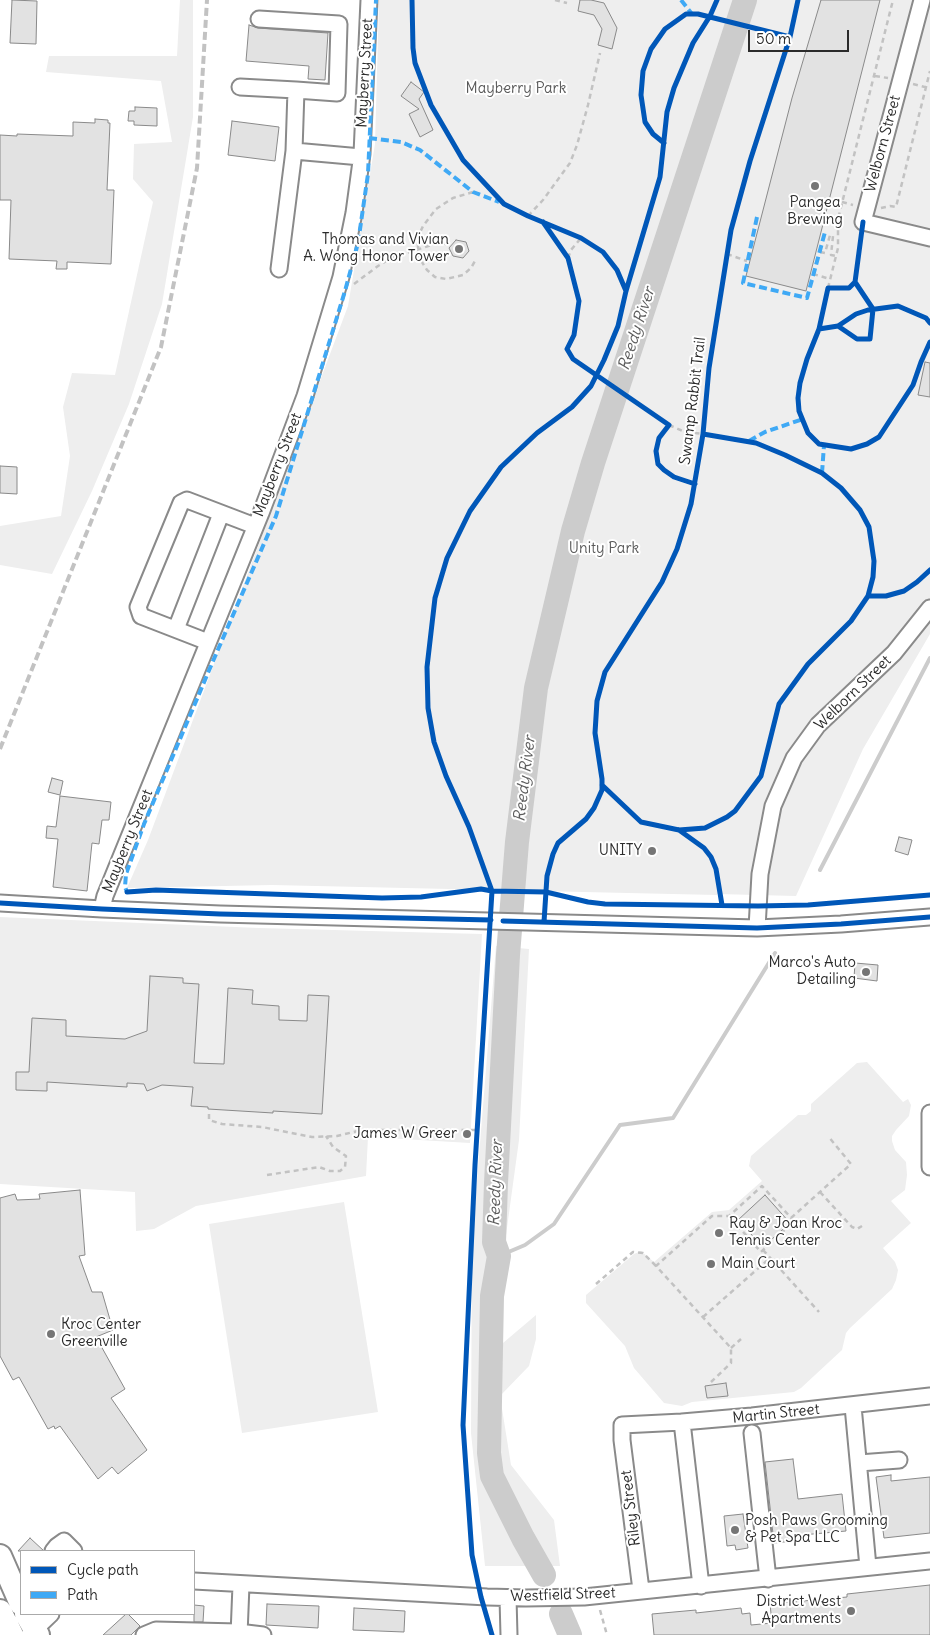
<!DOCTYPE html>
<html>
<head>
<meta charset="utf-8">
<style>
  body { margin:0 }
  #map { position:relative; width:930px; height:1635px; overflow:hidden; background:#fff; font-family:Delius,sans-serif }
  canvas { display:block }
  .legend { position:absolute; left:20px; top:1550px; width:175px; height:65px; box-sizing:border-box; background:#fff; border:1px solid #aaa; margin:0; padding:6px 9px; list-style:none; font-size:15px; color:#2b2b2b }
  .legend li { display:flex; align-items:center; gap:10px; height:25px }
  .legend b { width:25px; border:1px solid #aaa }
  .scale { position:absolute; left:748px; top:30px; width:101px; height:22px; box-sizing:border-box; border:2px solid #2b2b2b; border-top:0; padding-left:6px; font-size:15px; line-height:18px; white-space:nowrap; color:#2b2b2b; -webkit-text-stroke:4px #fff; paint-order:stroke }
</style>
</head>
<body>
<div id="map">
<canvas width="930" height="1635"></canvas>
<ul class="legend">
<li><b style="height:6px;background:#0057b8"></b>Cycle path</li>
<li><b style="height:6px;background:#3fa9f5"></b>Path</li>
</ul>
<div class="scale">50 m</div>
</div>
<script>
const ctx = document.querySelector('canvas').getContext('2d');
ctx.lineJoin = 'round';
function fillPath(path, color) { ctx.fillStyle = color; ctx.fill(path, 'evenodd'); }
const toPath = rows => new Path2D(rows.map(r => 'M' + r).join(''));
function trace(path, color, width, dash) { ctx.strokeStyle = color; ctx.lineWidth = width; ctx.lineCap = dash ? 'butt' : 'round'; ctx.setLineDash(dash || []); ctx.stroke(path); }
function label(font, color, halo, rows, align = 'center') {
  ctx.font = font + ' Delius,sans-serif'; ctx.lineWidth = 4; ctx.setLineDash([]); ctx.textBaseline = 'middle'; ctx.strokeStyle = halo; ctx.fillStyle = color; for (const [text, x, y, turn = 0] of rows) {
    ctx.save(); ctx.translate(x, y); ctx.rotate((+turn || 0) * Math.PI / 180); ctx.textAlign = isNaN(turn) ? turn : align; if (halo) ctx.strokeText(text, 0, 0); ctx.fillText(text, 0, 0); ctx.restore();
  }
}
fillPath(toPath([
  [180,0,193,0,193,117,162,304,129,404,92,491,52,574,0,565,0,526,61,516,70,456,63,407,72,373,115,375,153,202,133,179,134,144,172,142,161,81,46,72,49,56,177,56],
  [379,0,930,0,930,634,863,749,796,896,717,894,717,895,272,885,127,888,148,840,348,306,375,144],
  [0,917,259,928,482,934,470,1143,368,1137,366,1176,196,1206,154,1229,136,1231,135,1192,0,1184],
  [496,946,529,949,519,1140,500,1279,503,1343,536,1315,536,1339,529,1366,500,1396,511,1465,554,1520,560,1566,485,1566,471,1433,472,1242],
  [867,1062,903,1102,908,1099,911,1105,909,1116,896,1130,892,1136,892,1141,895,1150,906,1162,907,1175,905,1190,891,1201,911,1223,883,1248,895,1262,898,1270,896,1280,892,1289,850,1328,846,1333,842,1350,801,1388,794,1392,692,1402,682,1406,664,1403,634,1368,625,1346,586,1303,586,1295,634,1254,641,1251,654,1262,712,1212,729,1210,762,1181,749,1166,751,1156,798,1115,806,1115,811,1111,811,1104,857,1063],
  [765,1196,789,1223,763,1247,738,1220],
  [726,1383,727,1396,707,1398,705,1386],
  [344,1202,378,1412,242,1433,209,1224]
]), '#eee');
trace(toPath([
  [820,870,930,658],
  [499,1256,525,1245,554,1224,620,1125,673,1118,775,953]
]), '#ccc', 4);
trace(toPath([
  [544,1575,523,1538,492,1476,489,1453,492,1296,499,1256,494,1242,496,1183,508,955,517,842,536,688,573,531,593,463,745,0],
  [561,1614,570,1635]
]), '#ccc', 24);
const building = toPath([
  [12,0,37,1,36,44,10,43,12,0],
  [580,0,591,0,604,3,617,28,612,49,598,45,602,29,594,15,578,11,580,0],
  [821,0,880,0,806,291,746,276,792,98,821,0],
  [249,25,258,28,328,33,325,80,308,79,309,66,246,61,249,25],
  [411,82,424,92,419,99,433,130,420,137,409,114,419,109,401,96,411,82],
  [135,107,157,108,157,126,134,125,134,121,128,121,129,111,135,111,135,107],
  [95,119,108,120,108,123,110,123,107,190,114,190,111,264,67,262,67,269,56,269,57,261,9,259,11,200,0,200,0,135,17,136,17,134,73,136,73,122,95,123,95,119],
  [232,121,279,127,275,161,228,155,232,121],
  [456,240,466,242,469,251,463,258,453,256,449,248,456,240],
  [925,362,930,363,930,397,918,395,925,362],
  [0,466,17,467,17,494,0,493,0,466],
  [52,778,63,781,60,795,48,792,52,778],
  [60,796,111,802,109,820,102,820,99,844,92,843,87,891,53,887,58,839,46,838,47,826,56,827,60,796],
  [899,837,912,840,908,855,895,851,899,837],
  [855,963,878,965,877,981,854,978,855,963],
  [150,976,183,978,183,983,199,984,194,1063,224,1064,228,988,253,990,252,1004,279,1006,279,1020,307,1021,308,995,329,996,322,1114,273,1111,273,1113,208,1109,208,1107,191,1106,193,1087,162,1085,147,1091,144,1084,127,1083,127,1087,47,1082,47,1091,16,1090,16,1072,29,1072,32,1018,66,1020,66,1036,125,1039,147,1031,150,976],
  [80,1190,85,1255,79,1256,92,1292,102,1292,113,1330,96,1337,125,1389,111,1398,147,1450,118,1474,112,1467,98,1479,60,1426,55,1429,54,1426,48,1429,19,1377,13,1380,0,1356,0,1198,15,1194,17,1200,40,1199,39,1194,80,1190],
  [765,1195,790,1223,763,1247,738,1220,765,1195],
  [726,1383,728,1396,707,1398,705,1386,726,1383],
  [793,1459,798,1499,842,1494,846,1531,802,1535,802,1540,774,1543,765,1462,793,1459],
  [891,1475,891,1481,930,1477,930,1533,884,1538,876,1477,891,1475],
  [743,1514,748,1548,736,1550,735,1545,727,1546,724,1516,743,1514],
  [30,1538,44,1551,18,1551,30,1538],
  [930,1585,930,1635,654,1635,652,1614,696,1610,696,1613,741,1608,742,1614,750,1613,751,1625,772,1623,770,1604,847,1597,847,1594,930,1585],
  [267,1604,319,1606,318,1628,266,1625,267,1604],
  [194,1605,204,1606,203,1622,194,1622,194,1605],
  [354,1608,405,1611,404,1632,353,1630,354,1608],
  [126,1614,128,1614,140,1626,131,1635,103,1635,126,1614]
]);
fillPath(building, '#e2e2e2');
trace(building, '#8a8a8a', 1);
const minor = toPath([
  [922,0,863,222,930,238],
  [259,19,339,24,337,93,296,90,294,151,361,157],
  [240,87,296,90],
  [279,269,294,151],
  [176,629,221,514],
  [208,642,141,616,138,607,181,503,187,500,255,526],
  [0,903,102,909,220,914,757,928,841,924,930,917],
  [102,909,105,896,261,513,305,396,341,277,354,213,362,154,369,0],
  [757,928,760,874,773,806,794,758,818,725,894,653,930,608],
  [930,1113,930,1167],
  [853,1406,868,1567],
  [682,1422,701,1586],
  [752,1433,768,1579],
  [859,1463,899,1460],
  [53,1551,57,1546,64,1541,74,1551],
  [194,1581,487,1597,526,1598,584,1597,930,1561],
  [641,1590,622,1440,622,1425,682,1422,752,1416,930,1396],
  [508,1598,509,1635],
  [29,1635,51,1614],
  [144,1635,156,1630,238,1632,263,1635],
  [239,1635,241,1585]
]);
const highway = toPath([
  [0,1556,21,1604],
  [0,1611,12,1635],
  [26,1614,38,1635]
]);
trace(minor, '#8a8a8a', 19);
trace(highway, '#8a8a8a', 26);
trace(toPath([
  [555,0,567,3],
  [875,76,888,78],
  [913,84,929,88],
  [473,192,453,198,436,209,423,226,418,237,418,250,420,259,427,270,435,277,446,279,463,275,471,268,475,261],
  [842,202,853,205],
  [881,208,890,206,896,207,930,71],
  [528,216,543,200,570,163,577,145,588,105,600,53],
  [820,252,825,253,830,235,833,236,831,255,836,256],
  [727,254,747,261],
  [568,258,571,250,581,238],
  [813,274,830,279],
  [354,284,378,266,391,258,438,243,443,243,451,246],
  [828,288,838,248,838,219,893,0],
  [669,425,685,432,703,434],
  [209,1114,209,1120,222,1124,262,1127,312,1137,337,1136,362,1130,478,1130],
  [267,1175,319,1167,330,1171,340,1171,345,1167,346,1156,333,1147,326,1136],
  [820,1192,852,1227,857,1229,862,1226],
  [791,1218,851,1164,828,1136],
  [763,1250,819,1312],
  [596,1284,633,1252,643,1253,656,1266],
  [703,1317,770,1258],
  [731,1348,741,1339],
  [711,1382,731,1363,731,1348,656,1266,712,1216,729,1216,762,1186,794,1221,761,1252,729,1216],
  [600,1610,607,1635]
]), '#c2c2c2', 2.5, [5, 4]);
trace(minor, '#fff', 15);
trace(highway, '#fff', 22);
trace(toPath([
  [0,749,161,347,197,168,207,0]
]), '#c2c2c2', 4, [8, 4]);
trace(toPath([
  [681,0,692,14],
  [369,138,401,142,420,150,473,192,499,202],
  [757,217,743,283,807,298,825,232],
  [749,441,765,432,803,419],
  [822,473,824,445],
  [131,892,127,892,125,887,126,874,144,824,213,661,276,516,345,291,358,243,368,174,376,0]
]), '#3fa9f5', 4, [8, 4]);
trace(toPath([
  [412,0,413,48,415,63,431,105,463,160,504,204,528,216,581,238,603,252,617,270,626,291],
  [664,143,653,134,645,122,641,95,643,71,651,49,665,29,686,14,698,14,790,37],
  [543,222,568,258,579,301,574,335,567,349,573,359,669,425,659,438,656,451,658,464,664,470,674,477,695,484],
  [863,222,855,282,849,288,828,288,819,329,807,359,800,383,798,398,799,411,808,433,819,444,851,449,867,444,879,437,913,385,921,362,930,342],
  [838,326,857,339,870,339,873,309,855,282],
  [819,329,838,326,856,314,868,310,898,306,926,318,930,323],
  [868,596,886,596,904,591,917,582,930,570],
  [602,785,641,822,679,830,705,828,727,817,735,811,761,776,779,704,808,664,851,621,868,596,873,577,874,561,869,527,860,510,841,488,822,473,785,455,756,443,703,434],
  [679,830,704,848,711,857,716,869,722,905],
  [127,892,156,890,382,898,421,897,481,889,492,891,546,892,588,902,605,904,758,906,808,905,930,895],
  [0,903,102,909,220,914,491,920],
  [503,921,757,928,841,924,930,917],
  [544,922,547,876,553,854,558,843,586,819,594,808,602,790,602,779,595,733,597,701,605,672,662,582,677,549,691,504,703,434,709,368,731,230,750,161,790,37,798,0],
  [492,1635,481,1597,472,1555,463,1425,475,1165,492,891,469,827,446,776,434,742,428,708,427,667,435,598,447,558,470,511,501,467,537,433,572,407,591,386,604,360,618,326,626,291,660,177,667,112,674,88,693,43,710,16,717,0]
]), '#0057b8', 5);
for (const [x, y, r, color] of [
  [815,186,5,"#757575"],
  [459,249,5,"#757575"],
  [652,851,5,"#757575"],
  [866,972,5,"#757575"],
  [467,1134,5,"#757575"],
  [719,1233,5,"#757575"],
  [711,1264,5,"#757575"],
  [51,1334,5,"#757575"],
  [735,1530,5,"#757575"],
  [851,1611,5,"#757575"]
]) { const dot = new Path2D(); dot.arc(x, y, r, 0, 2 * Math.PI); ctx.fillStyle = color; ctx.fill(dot); trace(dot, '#fff', 2); }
label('15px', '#2b2b2b', '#fff', [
  ["Mayberry Street",365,73,-87],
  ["Welborn Street",883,144,-75],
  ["Swamp Rabbit Trail",693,401,-83],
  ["Mayberry Street",278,465,-69],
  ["Welborn Street",853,693,-44],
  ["Mayberry Street",128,841,-68],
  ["Martin Street",776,1414,-6],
  ["Riley Street",631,1508,-97],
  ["Westfield Street",563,1595,-2]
]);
label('15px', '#585858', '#fff', [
  ["Mayberry Park",516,89],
  ["Unity Park",604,549]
]);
label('15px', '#2b2b2b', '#fff', [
  ["Pangea",815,203,"center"],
  ["Brewing",815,220,"center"],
  ["Thomas and Vivian",449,240],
  ["A. Wong Honor Tower",449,257],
  ["UNITY",642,851],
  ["Marco's Auto",856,963],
  ["Detailing",856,980],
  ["James W Greer",457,1134],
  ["Ray & Joan Kroc",729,1224,"left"],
  ["Tennis Center",729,1241,"left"],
  ["Main Court",721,1264,"left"],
  ["Kroc Center",61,1325,"left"],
  ["Greenville",61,1342,"left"],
  ["Posh Paws Grooming",745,1521,"left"],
  ["& Pet Spa LLC",745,1538,"left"],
  ["District West",841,1602],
  ["Apartments",841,1619]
], 'right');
label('italic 16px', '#5c5c5c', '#fff', [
  ["Reedy River",637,329,-72],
  ["Reedy River",525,779,-83],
  ["Reedy River",496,1183,-88]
]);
</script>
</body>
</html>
